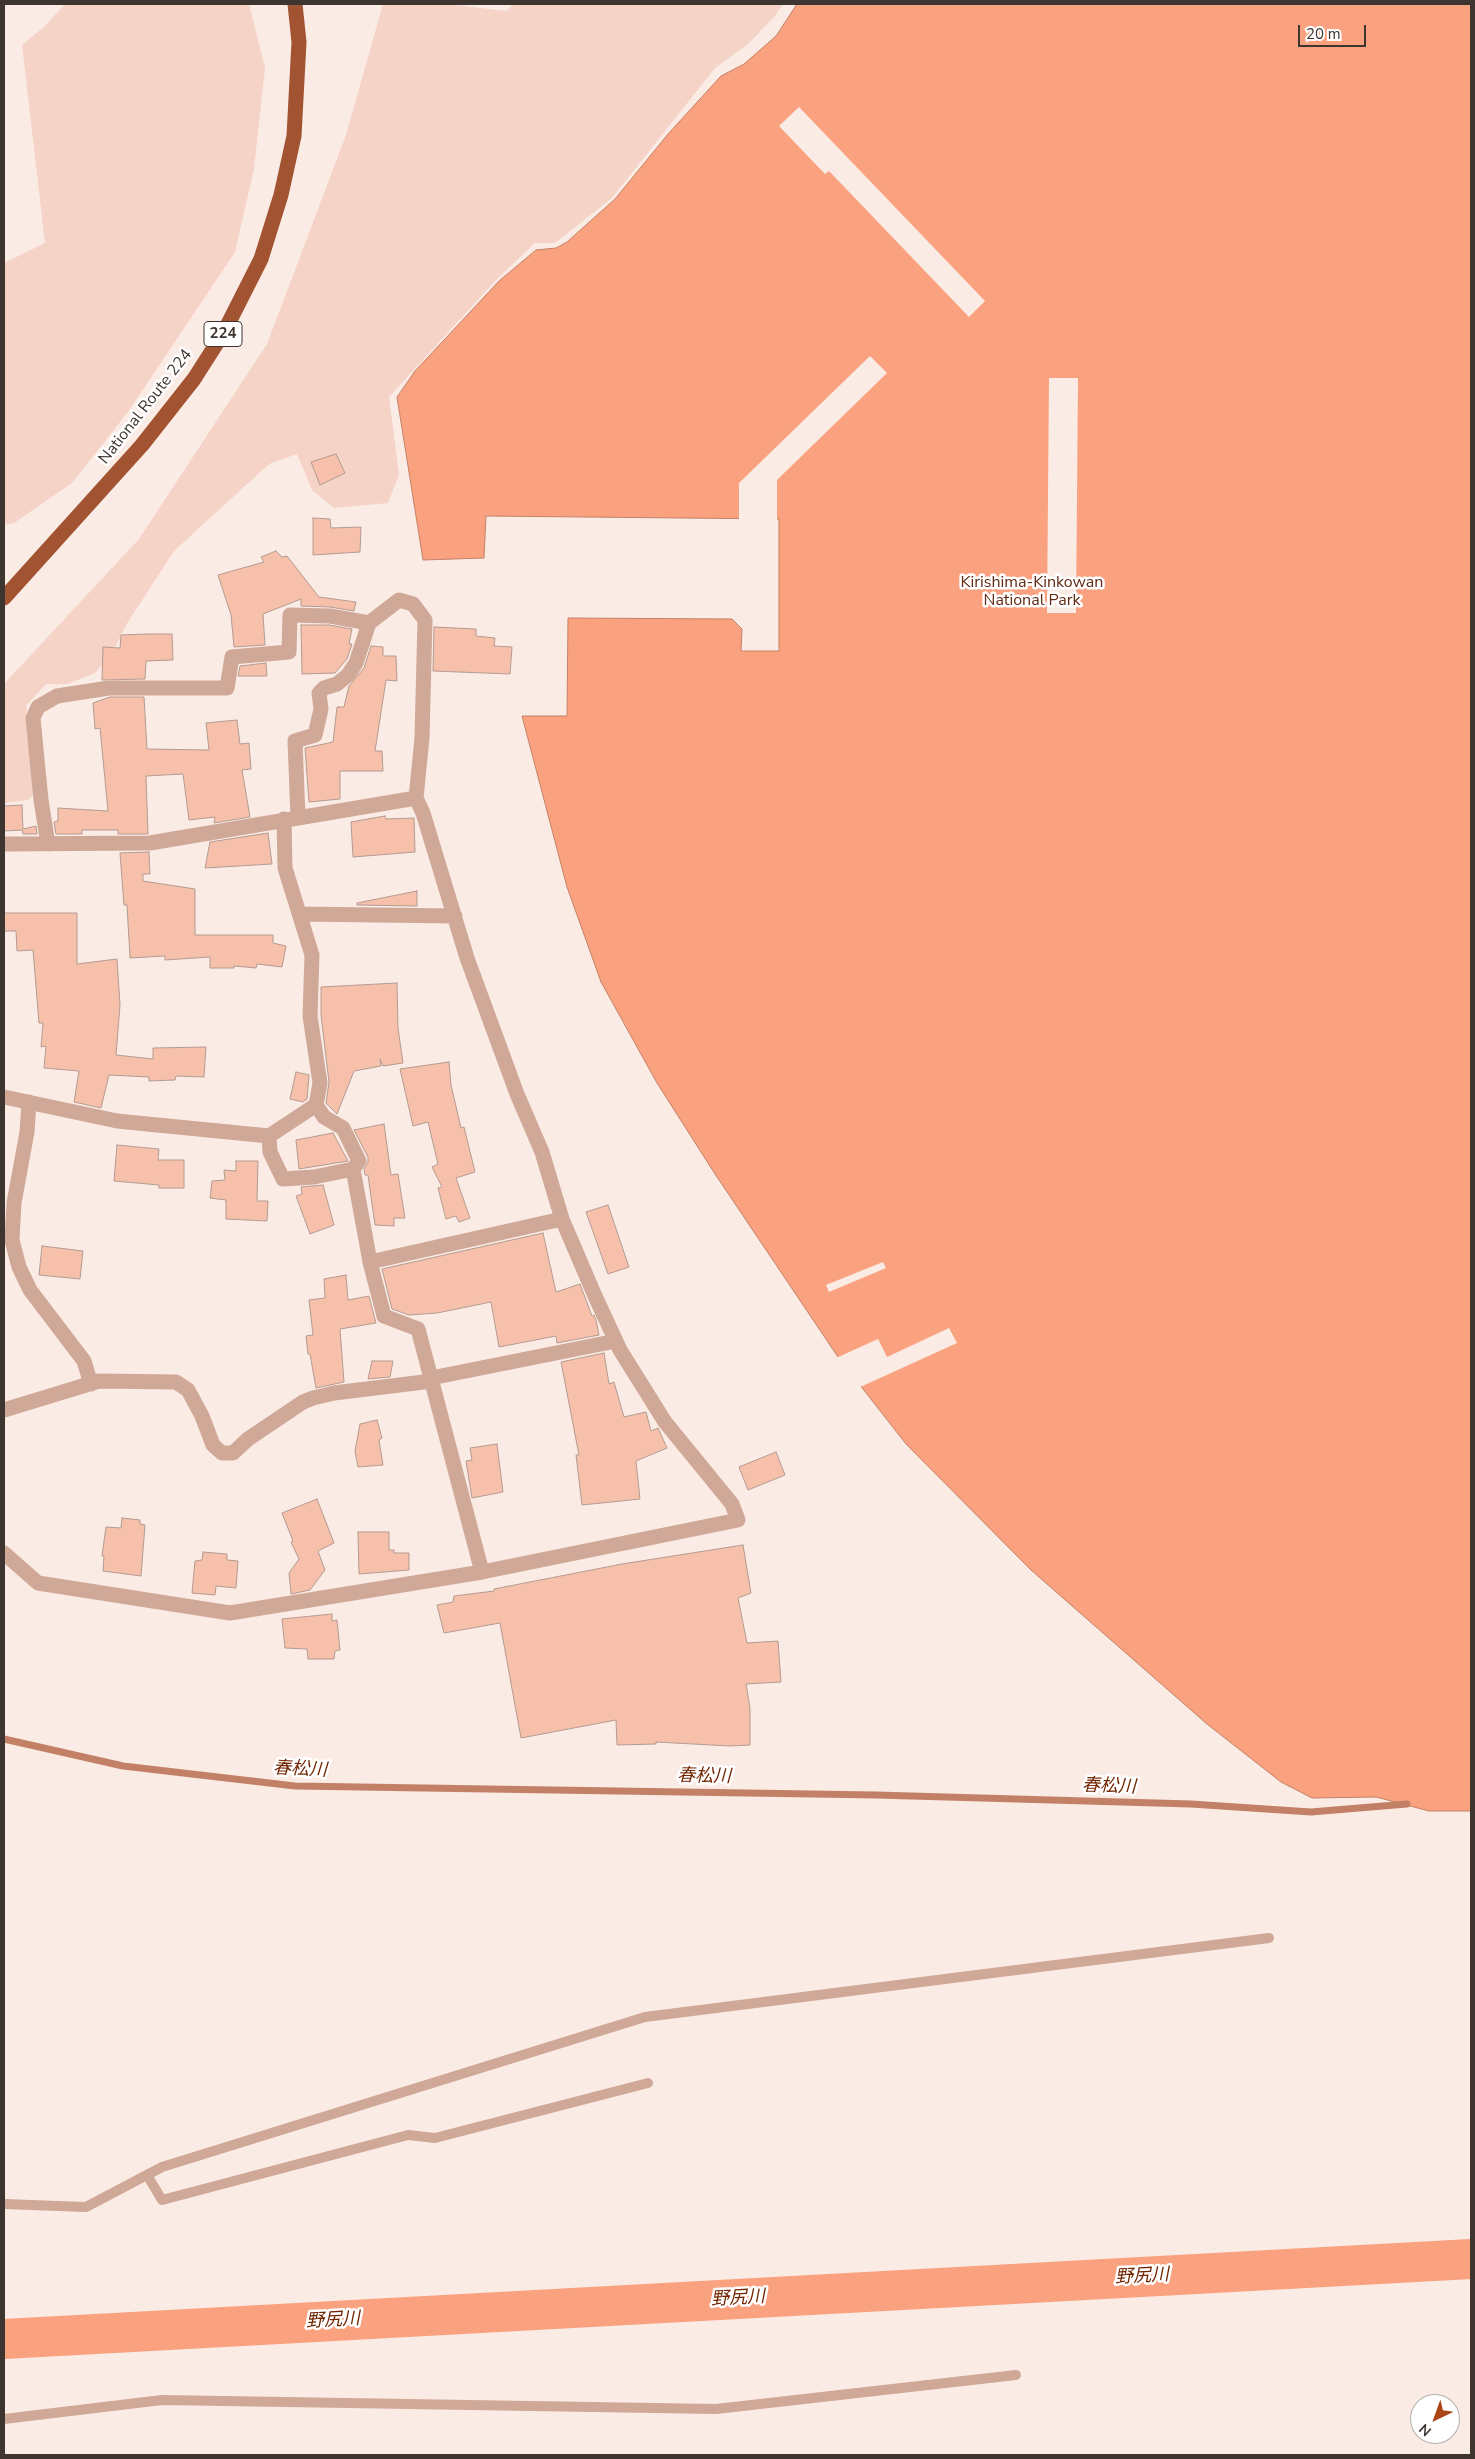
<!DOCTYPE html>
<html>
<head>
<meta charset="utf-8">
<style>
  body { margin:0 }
  #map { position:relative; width:1475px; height:2459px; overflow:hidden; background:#fbebe5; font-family:"Nunito Sans",sans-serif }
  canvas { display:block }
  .frame { position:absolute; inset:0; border:5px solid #3e3430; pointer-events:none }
  .north { position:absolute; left:1410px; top:2394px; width:50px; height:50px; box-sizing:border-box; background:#fff; border:1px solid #b2aeac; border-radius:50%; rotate:222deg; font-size:14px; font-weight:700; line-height:20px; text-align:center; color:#3e3430 }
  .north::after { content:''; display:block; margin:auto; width:18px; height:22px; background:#aa4616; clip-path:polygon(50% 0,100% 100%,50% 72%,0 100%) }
  .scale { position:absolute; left:1298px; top:25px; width:68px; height:22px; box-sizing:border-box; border:2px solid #3e3430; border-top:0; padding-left:6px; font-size:15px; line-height:18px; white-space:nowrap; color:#3e3430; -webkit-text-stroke:4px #fff; paint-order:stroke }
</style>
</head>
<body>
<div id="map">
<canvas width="1475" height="2459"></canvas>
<div class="frame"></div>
<div class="north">N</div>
<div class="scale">20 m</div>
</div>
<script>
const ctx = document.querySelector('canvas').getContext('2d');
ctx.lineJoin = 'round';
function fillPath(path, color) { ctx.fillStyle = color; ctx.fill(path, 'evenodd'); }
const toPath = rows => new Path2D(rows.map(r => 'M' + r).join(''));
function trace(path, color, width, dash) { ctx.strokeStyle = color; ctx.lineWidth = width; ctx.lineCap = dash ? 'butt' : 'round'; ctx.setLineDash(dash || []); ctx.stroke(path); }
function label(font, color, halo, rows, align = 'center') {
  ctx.font = font + ' "Nunito Sans","Noto Sans JP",sans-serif'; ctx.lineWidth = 5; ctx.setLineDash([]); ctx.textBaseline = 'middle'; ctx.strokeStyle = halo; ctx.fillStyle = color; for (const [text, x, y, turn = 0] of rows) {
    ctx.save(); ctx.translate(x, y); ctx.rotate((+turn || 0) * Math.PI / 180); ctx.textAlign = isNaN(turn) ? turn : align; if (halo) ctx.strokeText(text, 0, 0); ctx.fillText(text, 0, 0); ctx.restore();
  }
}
fillPath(toPath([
  [65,4,249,4,265,68,254,169,235,252,128,412,72,483,14,523,4,525,4,263,45,243,22,45,45,26],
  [383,4,446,4,507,11,513,4,783,4,774,17,747,45,715,68,612,198,555,243,535,243,496,280,389,397,399,475,388,503,334,508,312,490,297,454,269,464,174,551,126,625,113,652,95,673,68,684,46,684,26,706,35,793,28,800,4,803,4,684,139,539,267,344,346,135]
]), '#f5d3c6');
const water = toPath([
  [797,4,1471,4,1471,1811,1429,1811,1376,1797,1312,1798,1281,1782,1207,1724,1031,1570,906,1444,838,1357,715,1174,657,1083,601,982,567,887,522,716,567,716,568,618,732,619,742,629,741,651,779,651,779,519,486,516,484,558,423,560,397,397,415,371,499,281,536,250,556,248,567,242,615,199,668,134,721,76,744,64,776,36,797,4]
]);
fillPath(water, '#faa27f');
trace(water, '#c28167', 1);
fillPath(toPath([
  [799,107,985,301,969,317,829,171,825,174,779,126],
  [870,356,887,373,777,480,777,520,739,521,739,483],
  [1049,378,1078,378,1076,613,1047,613],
  [883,1262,886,1268,829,1292,826,1285],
  [949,1328,957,1343,858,1388,836,1358,878,1339,887,1357]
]), '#fbebe5');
trace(toPath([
  [4,1739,123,1766,295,1786,876,1795,1191,1804,1311,1812,1407,1804]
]), '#c28167', 7);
trace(toPath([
  [4,2339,1471,2259]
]), '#faa27f', 40);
const building = toPath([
  [336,454,345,473,320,485,311,462,336,454],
  [313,518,330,519,331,528,361,527,360,552,313,555,313,518],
  [276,551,282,557,287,556,319,597,356,602,354,611,330,607,301,606,301,599,263,614,265,645,234,647,231,615,218,575,264,562,261,557,276,551],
  [301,625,329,625,352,629,349,644,352,644,347,659,335,673,302,674,301,625],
  [434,627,476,629,476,636,495,638,494,646,512,647,510,674,433,671,434,627],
  [147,634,172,634,173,660,146,661,145,679,102,680,103,647,120,648,121,635,147,634],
  [371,646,383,647,383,656,396,656,397,681,386,680,375,751,382,751,383,771,340,771,340,799,309,802,305,748,333,742,337,707,344,707,349,686,364,668,371,646],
  [266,663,267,676,238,676,240,666,266,663],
  [110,697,144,697,147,749,209,750,206,723,237,720,240,744,249,743,251,769,242,770,250,817,214,823,215,817,189,820,183,774,146,776,148,834,118,834,118,830,82,830,82,834,56,834,54,822,58,821,58,808,108,811,100,728,95,729,93,703,110,697],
  [22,805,23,829,36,826,37,834,23,834,22,830,4,831,4,806,22,805],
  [385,816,386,819,414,818,415,852,353,857,351,822,385,816],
  [268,833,272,864,205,868,210,842,268,833],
  [149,852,150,874,143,874,143,881,195,889,195,935,273,935,273,943,286,946,282,967,257,964,256,968,234,966,234,968,210,968,210,957,165,960,165,956,130,958,127,905,124,905,120,853,149,852],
  [417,891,417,906,357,905,357,903,417,891],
  [4,913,77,913,77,964,117,959,120,1005,116,1055,153,1059,153,1048,206,1047,204,1077,176,1076,175,1080,149,1081,149,1077,109,1075,101,1108,74,1102,79,1071,44,1068,46,1046,41,1047,43,1023,39,1023,33,950,17,951,16,931,4,931,4,913],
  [397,983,398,1028,403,1063,383,1066,380,1059,381,1066,354,1071,337,1114,326,1103,329,1082,321,1015,321,987,397,983],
  [449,1062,451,1085,461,1128,464,1127,475,1172,456,1178,470,1218,459,1222,456,1216,446,1219,438,1188,442,1187,432,1167,438,1164,428,1122,413,1126,400,1069,449,1062],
  [296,1072,309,1075,307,1099,303,1102,290,1099,296,1072],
  [384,1124,391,1175,398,1174,405,1218,394,1218,394,1226,375,1225,368,1175,365,1175,364,1169,368,1162,368,1157,354,1130,384,1124],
  [333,1133,348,1161,299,1169,296,1140,333,1133],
  [117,1145,159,1149,158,1160,184,1160,184,1188,159,1188,159,1185,114,1181,117,1145],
  [236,1161,258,1161,257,1201,268,1201,267,1221,226,1219,226,1200,210,1198,212,1181,225,1180,224,1170,236,1171,236,1161],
  [323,1185,334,1225,310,1234,296,1196,302,1194,301,1187,323,1185],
  [608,1205,629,1267,608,1274,586,1212,608,1205],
  [543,1233,556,1292,580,1284,592,1316,594,1315,596,1320,599,1335,557,1343,556,1336,499,1347,491,1302,437,1313,409,1315,392,1309,382,1269,543,1233],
  [42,1246,83,1251,80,1279,39,1275,42,1246],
  [346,1275,348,1300,369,1296,376,1323,340,1329,344,1382,316,1388,310,1354,308,1354,306,1336,313,1335,309,1300,325,1298,324,1279,346,1275],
  [604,1353,609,1384,614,1382,624,1417,646,1412,651,1431,658,1428,667,1448,636,1461,640,1499,582,1505,576,1455,579,1455,561,1362,604,1353],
  [372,1361,393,1361,390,1377,368,1379,372,1361],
  [377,1420,382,1438,379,1440,383,1465,358,1467,355,1451,360,1424,377,1420],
  [497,1444,503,1492,472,1498,466,1461,472,1460,470,1448,497,1444],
  [776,1452,785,1475,748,1490,739,1467,776,1452],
  [317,1499,334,1543,318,1551,325,1570,310,1590,291,1594,289,1573,299,1559,291,1542,293,1541,282,1513,317,1499],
  [122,1518,140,1520,140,1524,145,1525,141,1576,103,1571,104,1556,102,1556,106,1527,121,1528,122,1518],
  [358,1532,389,1532,389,1550,394,1550,394,1553,409,1553,409,1570,359,1574,358,1532],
  [743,1545,751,1593,738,1598,747,1643,778,1641,781,1682,746,1684,750,1708,750,1745,730,1746,656,1742,656,1744,617,1745,616,1720,521,1738,500,1623,444,1633,437,1605,453,1602,454,1596,494,1591,494,1589,622,1564,743,1545],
  [203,1552,227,1554,227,1560,238,1561,236,1588,216,1586,215,1595,192,1593,195,1561,202,1560,203,1552],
  [332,1614,332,1621,337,1620,340,1650,335,1651,334,1659,308,1659,307,1649,285,1648,282,1619,332,1614]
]);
fillPath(building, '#f6c0ab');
trace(building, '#b39b91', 1);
trace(toPath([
  [147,2175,162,2200,408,2135,435,2138,648,2083],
  [4,2204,86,2207,162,2167,645,2017,1269,1938],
  [4,2419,162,2400,716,2409,1016,2375]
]), '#d0a898', 10);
trace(toPath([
  [298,817,295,741,315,735,321,709,319,693,324,688,337,684,348,675,356,663,369,623],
  [284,819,285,868,312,955,310,1016,320,1083,316,1105,324,1117,343,1128,359,1161,353,1169,370,1262,384,1316,418,1329,482,1572],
  [4,844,150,843,416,798,422,738,425,620,413,604,399,600,369,623,330,616,290,615,289,652,232,657,227,688,109,688,57,696,38,707,33,718,41,800,48,844],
  [299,914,455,916],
  [4,1097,117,1121,269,1136,316,1105],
  [29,1102,27,1132,14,1203,12,1240,19,1267,30,1290,84,1361,91,1384],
  [269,1136,270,1152,283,1179,314,1177,353,1169],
  [370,1262,562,1219],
  [431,1378,616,1341],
  [4,1410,99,1381,176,1382,188,1390,202,1416,213,1445,222,1453,233,1453,248,1439,303,1402,313,1398,334,1393,432,1381],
  [4,1553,38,1583,230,1613,482,1572,738,1520,732,1504,665,1422,620,1350,595,1296,562,1219,542,1152,517,1094,467,958,423,813,416,798]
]), '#d0a898', 15);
trace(toPath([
  [4,598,142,445,194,379,224,332,261,259,281,195,294,136,299,42,295,4]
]), '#a25332', 15);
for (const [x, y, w] of [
  [223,334,38]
]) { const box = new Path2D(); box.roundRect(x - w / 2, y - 12.5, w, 25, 4); ctx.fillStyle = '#fff'; ctx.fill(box); trace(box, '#3e3430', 1); }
label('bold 15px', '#3e3430', null, [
  ["224",223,334]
]);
label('16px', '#3e3430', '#fff', [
  ["National Route 224",146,407,-52]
]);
label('16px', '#612a13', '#fff', [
  ["Kirishima-Kinkowan",1032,583],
  ["National Park",1032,601]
]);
label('italic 18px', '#712500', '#fff', [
  ["春松川",300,1770,3],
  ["春松川",704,1777,1],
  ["春松川",1109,1787,2],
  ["野尻川",1142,2277,-3],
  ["野尻川",738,2299,-3],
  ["野尻川",333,2321,-3]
]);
</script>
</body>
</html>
